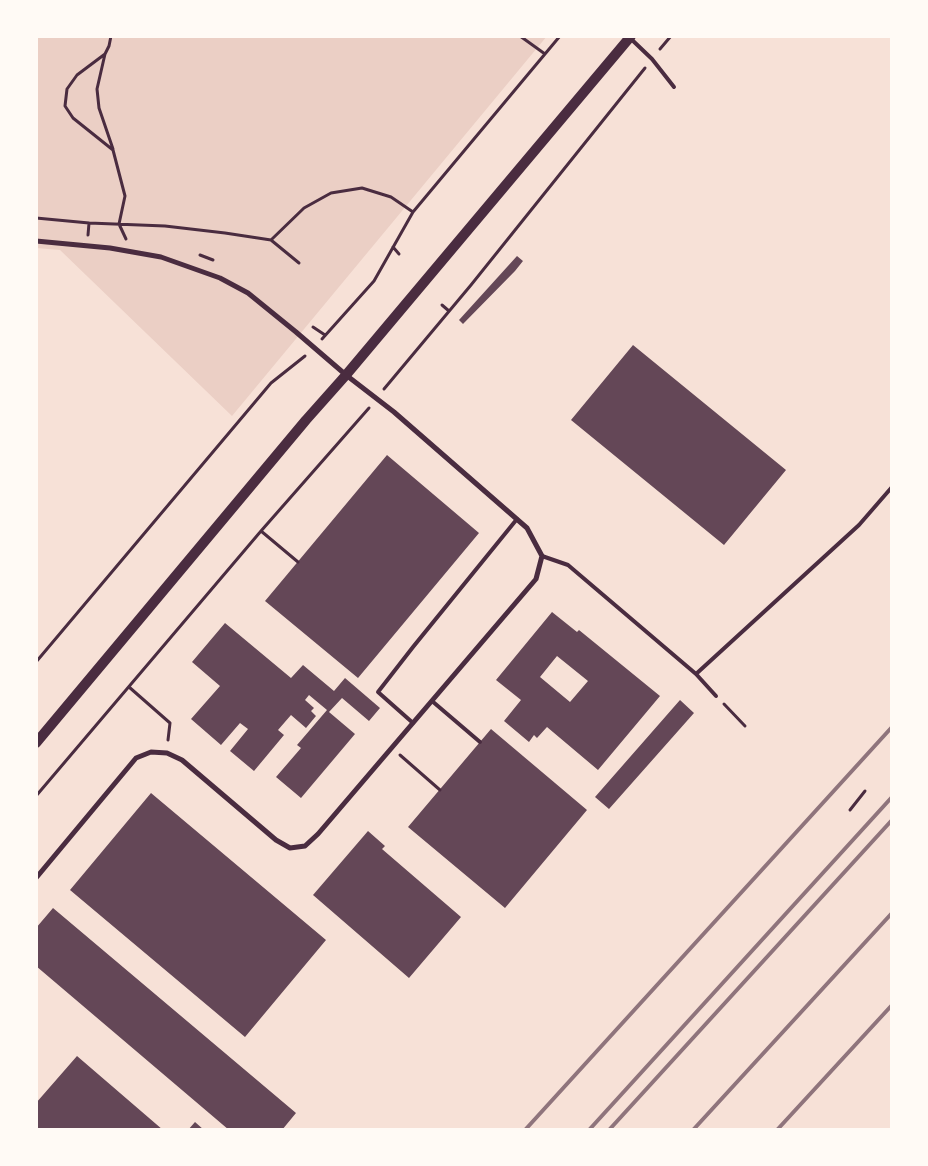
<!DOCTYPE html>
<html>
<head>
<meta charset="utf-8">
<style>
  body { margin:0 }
  #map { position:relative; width:928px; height:1166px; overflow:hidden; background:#f7e1d7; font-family:Figtree,sans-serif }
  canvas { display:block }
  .frame { position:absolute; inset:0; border:38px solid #fffaf5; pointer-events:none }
</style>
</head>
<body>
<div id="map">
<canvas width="928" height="1166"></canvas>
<div class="frame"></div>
</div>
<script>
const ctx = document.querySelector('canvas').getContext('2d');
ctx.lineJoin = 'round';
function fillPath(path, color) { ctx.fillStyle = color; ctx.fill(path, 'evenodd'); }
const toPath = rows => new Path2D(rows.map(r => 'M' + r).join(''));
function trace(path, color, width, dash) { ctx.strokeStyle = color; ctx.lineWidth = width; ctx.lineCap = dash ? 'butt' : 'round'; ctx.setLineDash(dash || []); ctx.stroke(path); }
fillPath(toPath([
  [36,36,547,36,232,416,60,250,36,248]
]), '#ebcfc5');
fillPath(toPath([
  [517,256,523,261,515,271,463,324,459,320],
  [633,345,786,470,724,545,571,420],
  [387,455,479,533,358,678,265,601],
  [552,612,577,632,579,630,660,696,598,770,547,727,537,738,534,735,529,742,504,721,521,700,496,680],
  [557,656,588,681,570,702,540,677],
  [225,623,291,678,303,665,334,691,345,678,380,708,369,721,342,698,329,712,355,734,301,798,276,777,301,748,297,745,327,710,309,695,305,700,314,708,311,711,316,716,306,728,291,715,278,730,284,735,254,771,230,751,248,729,240,723,221,745,191,719,220,686,192,662],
  [680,700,694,713,609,809,595,797],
  [491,729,587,810,505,908,408,827],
  [151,793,326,940,245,1037,70,890],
  [368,831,385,846,382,849,461,917,409,978,313,895],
  [53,908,296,1113,282,1130,229,1130,36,966,36,928],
  [77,1056,163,1130,36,1129,36,1103],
  [195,1122,204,1130,188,1130]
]), '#644757');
trace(toPath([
  [111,36,109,46,105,54,77,75,67,89,65,106,73,118,113,150,125,196,119,224,126,239],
  [520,36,545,54],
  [660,49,671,36],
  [105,54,97,89,99,108,113,149],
  [36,218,89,223],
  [88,235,89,223,165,226,225,233,271,240,299,263],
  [271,240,304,208,331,193,362,188,391,197,413,212],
  [393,247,399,254],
  [200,255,213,260],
  [442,305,449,311],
  [313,327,325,335],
  [322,339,374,281,413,212,560,36],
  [384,389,471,285,645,68],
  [261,531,298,562],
  [36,662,271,383,305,356],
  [129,687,170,723,168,740],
  [724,704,745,726],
  [400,755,440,790],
  [36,796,261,531,369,408],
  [850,810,865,791]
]), '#4a2c40', 3);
trace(toPath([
  [630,38,652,59,674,87],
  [542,556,568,565,696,674,716,696],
  [696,674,859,525,892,487],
  [432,701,480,742],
  [413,723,378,692,413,647,517,519]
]), '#4a2c40', 4);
trace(toPath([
  [36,241,110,248,161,257,220,278,248,293,296,332,346,375,394,412,527,528,542,556,536,579,318,834,305,846,290,848,276,840,182,760,167,753,151,752,136,758,36,878]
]), '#4a2c40', 5);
trace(toPath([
  [36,743,306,420,346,375,631,36]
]), '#4a2c40', 10);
trace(toPath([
  [525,1130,892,727],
  [589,1130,892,797],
  [609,1130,892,820],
  [693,1130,892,913],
  [777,1130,892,1005]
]), '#8f747c', 4);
</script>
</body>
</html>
